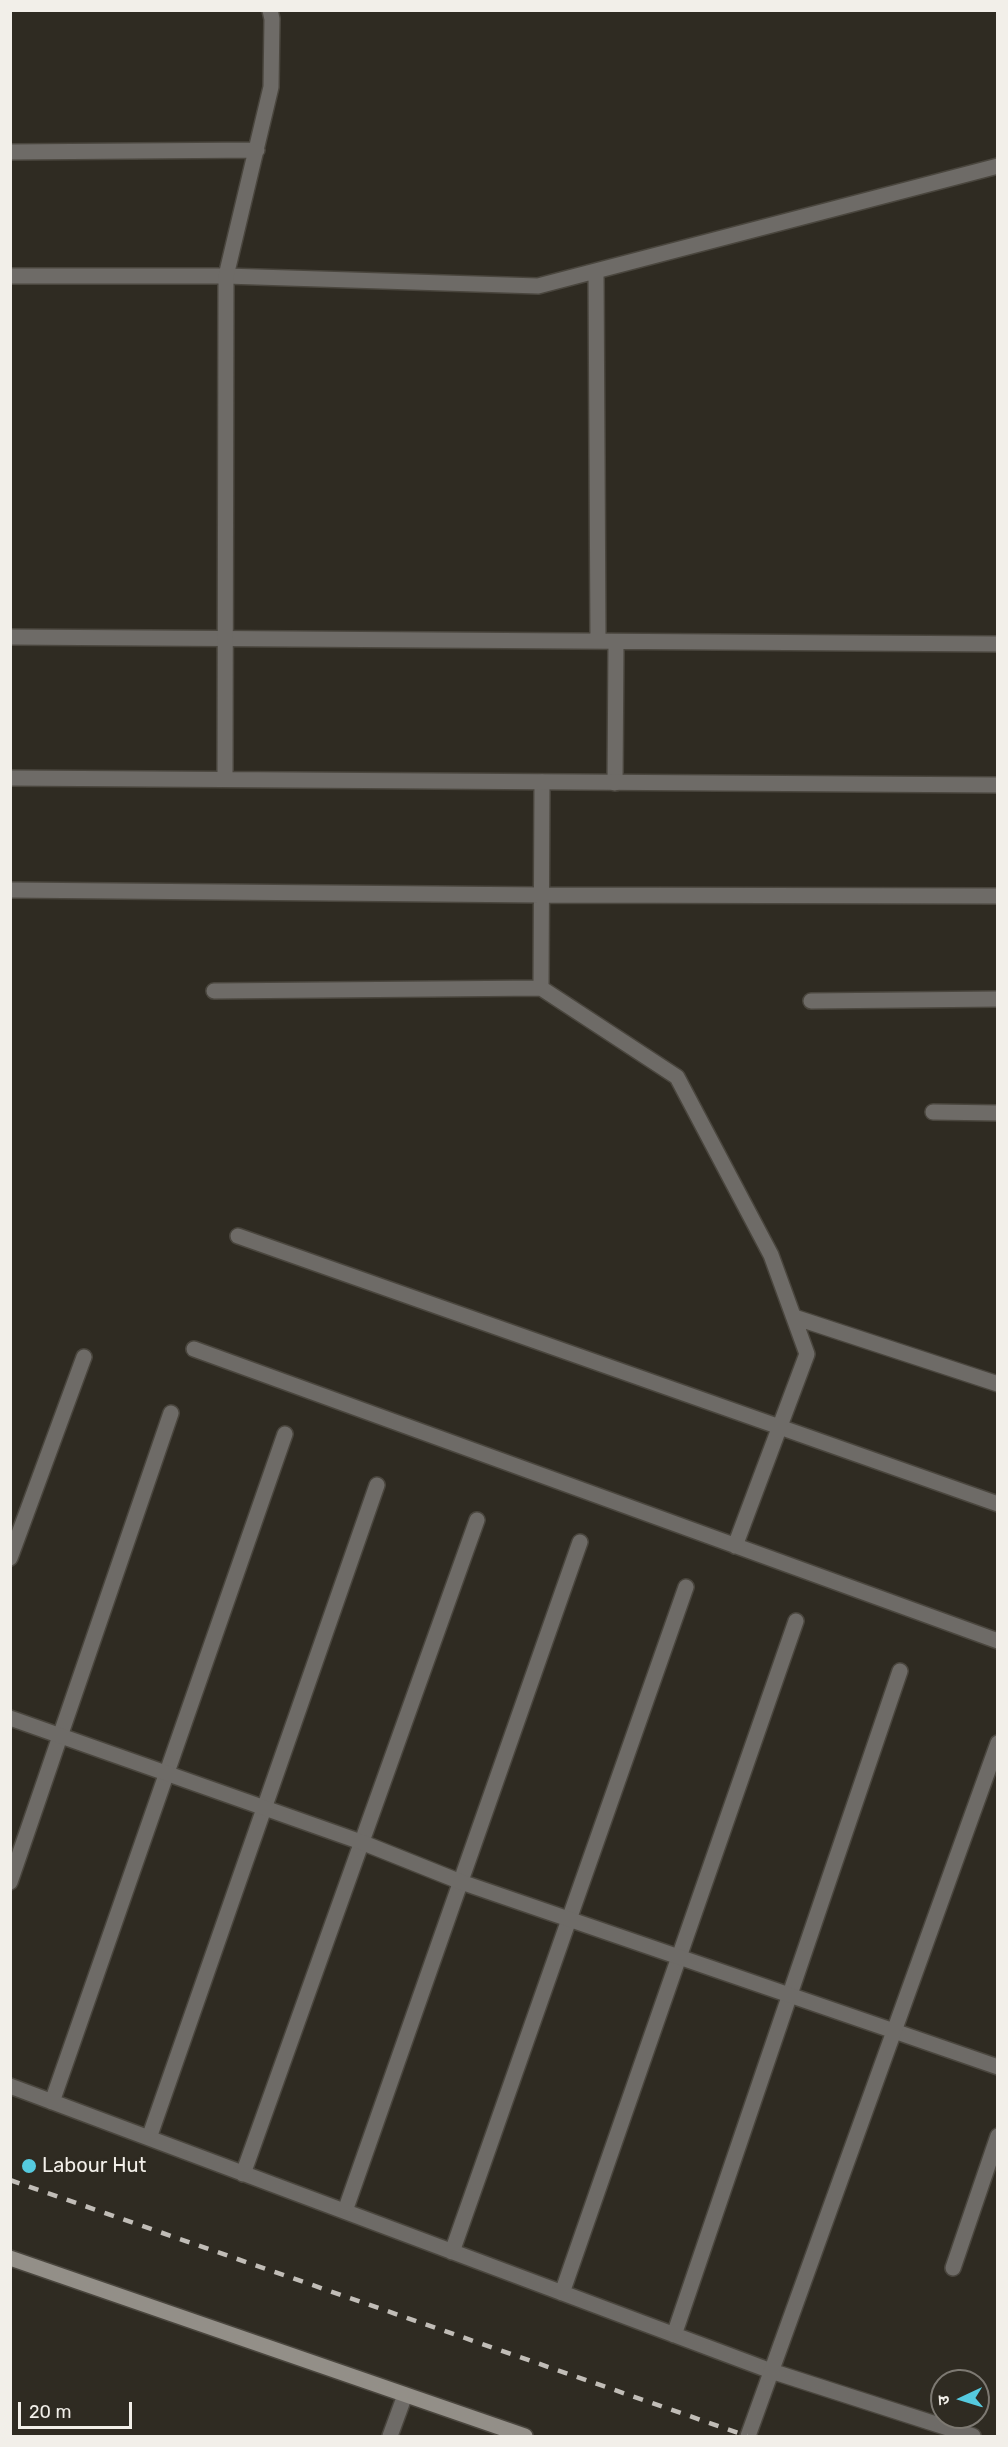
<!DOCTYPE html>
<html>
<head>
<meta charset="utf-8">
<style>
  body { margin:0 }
  #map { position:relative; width:1008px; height:2447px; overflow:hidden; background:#2f2b22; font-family:Rubik,"Noto Sans Devanagari",sans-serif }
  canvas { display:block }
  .frame { position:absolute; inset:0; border:12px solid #f2efe9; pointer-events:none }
  .north { position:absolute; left:930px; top:2369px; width:60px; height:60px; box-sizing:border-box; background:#2f2b22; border:2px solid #7d7972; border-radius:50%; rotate:266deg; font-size:16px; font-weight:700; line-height:24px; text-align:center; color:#f2efe9 }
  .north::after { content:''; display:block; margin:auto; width:21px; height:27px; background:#55cadf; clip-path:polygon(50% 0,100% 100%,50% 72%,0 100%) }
  .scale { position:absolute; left:18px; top:2402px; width:114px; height:27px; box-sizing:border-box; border:3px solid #f2efe9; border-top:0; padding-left:8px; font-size:18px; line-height:21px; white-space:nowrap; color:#f2efe9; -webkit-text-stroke:4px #2f2b22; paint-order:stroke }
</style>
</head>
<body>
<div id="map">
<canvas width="1008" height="2447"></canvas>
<div class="frame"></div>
<div class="north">उ</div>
<div class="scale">20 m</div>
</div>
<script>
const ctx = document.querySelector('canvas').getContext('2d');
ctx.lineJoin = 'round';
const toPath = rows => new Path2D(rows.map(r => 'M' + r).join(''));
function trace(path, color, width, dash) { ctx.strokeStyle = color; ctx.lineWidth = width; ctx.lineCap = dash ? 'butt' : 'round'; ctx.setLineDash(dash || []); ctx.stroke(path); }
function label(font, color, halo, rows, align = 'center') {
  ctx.font = font + ' Rubik,sans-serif'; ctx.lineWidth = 4.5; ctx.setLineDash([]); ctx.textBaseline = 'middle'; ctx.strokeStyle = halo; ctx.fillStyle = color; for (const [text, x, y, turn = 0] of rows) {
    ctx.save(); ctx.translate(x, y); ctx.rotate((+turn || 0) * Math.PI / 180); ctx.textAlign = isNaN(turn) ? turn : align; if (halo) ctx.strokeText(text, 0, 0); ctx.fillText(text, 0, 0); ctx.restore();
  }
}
const lane = toPath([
  [596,271,598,641],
  [10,276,226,276,538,286,998,166],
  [10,637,998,644],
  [542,782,541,988,677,1077,771,1255,807,1354,735,1546],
  [615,783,616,642],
  [10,890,541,895,998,896],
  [214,991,541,988],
  [811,1001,998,999],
  [933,1112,998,1113],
  [238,1236,998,1504],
  [794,1317,998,1384],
  [194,1349,998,1641],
  [10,1558,84,1357],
  [10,1882,171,1413],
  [894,2031,998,2067],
  [10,2086,771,2371],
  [52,2102,285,1434],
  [149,2138,377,1485],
  [243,2174,477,1520],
  [345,2211,580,1542],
  [452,2252,686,1587],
  [953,2268,998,2136],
  [562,2293,796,1621],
  [674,2335,900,1671],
  [390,2436,405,2395]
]);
const street = toPath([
  [10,152,257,150],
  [10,778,998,785],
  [225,779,226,276,271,87,272,19,270,10],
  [10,1718,361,1842,461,1882,894,2031],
  [771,2371,973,2436],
  [748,2436,998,1743]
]);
const secondary = toPath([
  [10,2258,525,2436]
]);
trace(lane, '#4a463e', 18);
trace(street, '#4a463e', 18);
trace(secondary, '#4a463e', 18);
trace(lane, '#6e6b67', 15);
trace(street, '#6e6b67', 15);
trace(secondary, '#938f88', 15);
trace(toPath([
  [10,2180,747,2436]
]), '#c1bdb7', 4.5, [10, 10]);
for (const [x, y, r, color] of [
  [29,2166,8,"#55cadf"]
]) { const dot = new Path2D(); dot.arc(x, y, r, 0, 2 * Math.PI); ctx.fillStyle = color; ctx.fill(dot); trace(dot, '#2f2b22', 2); }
label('20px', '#f2efe9', '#2f2b22', [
  ["Labour Hut",42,2166]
], 'left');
</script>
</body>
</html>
